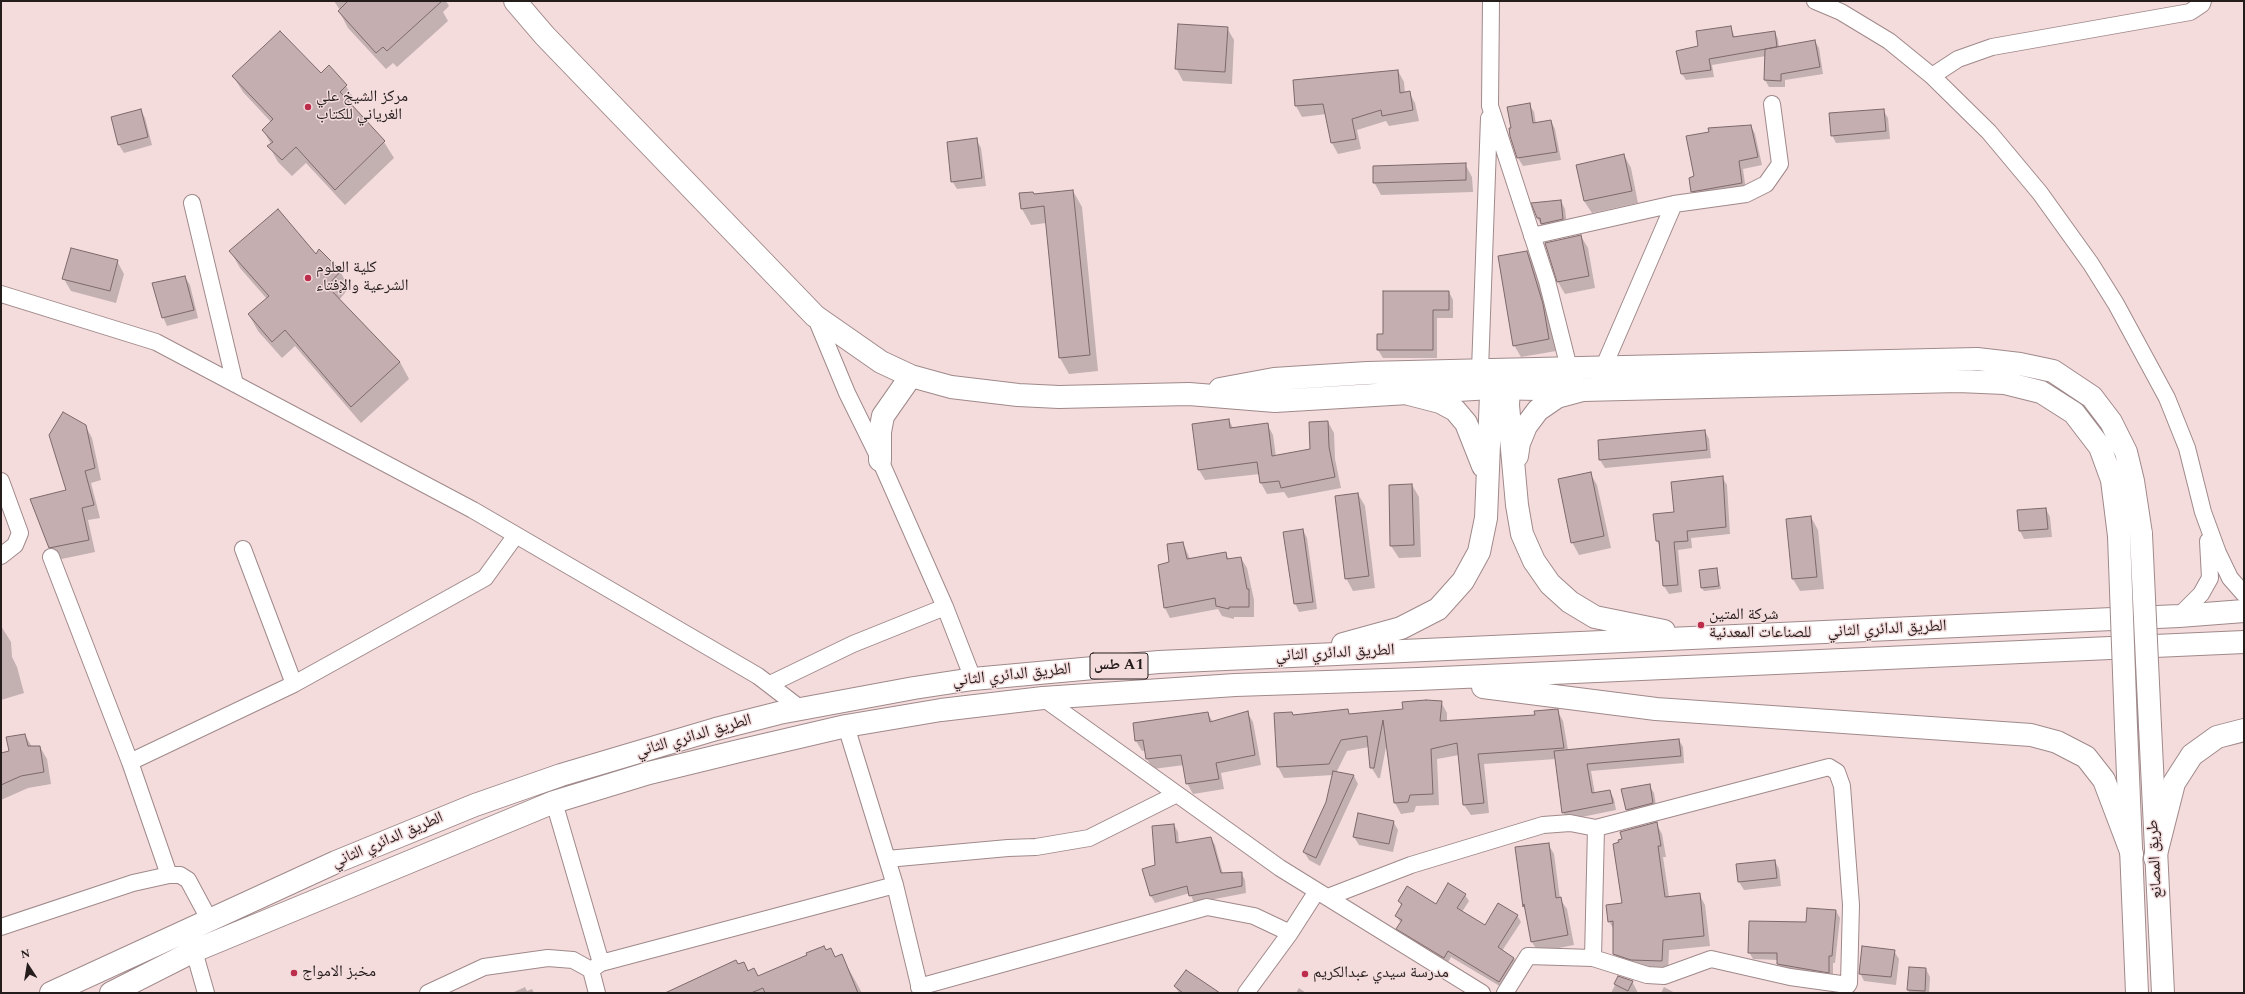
<!DOCTYPE html>
<html>
<head>
<meta charset="utf-8">
<style>
  body { margin:0 }
  #map { position:relative; width:2245px; height:994px; overflow:hidden; background:#f4dcdd; font-family:Spectral,serif }
  canvas { display:block }
  .frame { position:absolute; inset:0; border:2px solid #251c1c; pointer-events:none }
  .north { position:absolute; left:8px; top:946px; width:40px; height:40px; -webkit-text-stroke:3px #f4dcdd; paint-order:stroke; rotate:348deg; font-size:11px; font-weight:700; line-height:16px; text-align:center; color:#251c1c }
  .north::after { content:''; display:block; margin:auto; width:14px; height:18px; background:#251c1c; clip-path:polygon(50% 0,100% 100%,50% 72%,0 100%) }
</style>
</head>
<body>
<div id="map">
<canvas width="2245" height="994"></canvas>
<div class="frame"></div>
<div class="north">N</div>
</div>
<script>
const ctx = document.querySelector('canvas').getContext('2d');
ctx.lineJoin = 'round';
function fillPath(path, color) { ctx.fillStyle = color; ctx.fill(path, 'evenodd'); }
const toPath = rows => new Path2D(rows.map(r => 'M' + r).join(''));
function trace(path, color, width, dash) { ctx.strokeStyle = color; ctx.lineWidth = width; ctx.lineCap = dash ? 'butt' : 'round'; ctx.setLineDash(dash || []); ctx.stroke(path); }
function label(font, color, halo, rows, align = 'center') {
  ctx.font = font + ' Spectral,"Noto Naskh Arabic",serif'; ctx.lineWidth = 3; ctx.setLineDash([]); ctx.textBaseline = 'middle'; ctx.strokeStyle = halo; ctx.fillStyle = color; for (const [text, x, y, turn = 0] of rows) {
    ctx.save(); ctx.translate(x, y); ctx.rotate((+turn || 0) * Math.PI / 180); ctx.textAlign = isNaN(turn) ? turn : align; if (halo) ctx.strokeText(text, 0, 0); ctx.fillText(text, 0, 0); ctx.restore();
  }
}
fillPath(toPath([
  [334,1,446,1,449,6,443,12,448,21,397,67,393,63,386,69,348,28,339,11,340,10],
  [1731,27,1735,38,1775,32,1778,39,1779,48,1815,41,1819,48,1823,74,1785,80,1785,87,1769,87,1765,80,1766,56,1712,65,1714,77,1686,80,1682,74,1699,47],
  [1227,28,1234,40,1232,84,1183,81,1176,68],
  [328,67,346,86,356,102,351,106,384,142,394,158,345,205,306,163,292,176,278,162,269,146,271,144,263,130,271,122,243,92,233,76,320,74],
  [1398,71,1404,82,1405,93,1409,92,1415,103,1419,121,1389,126,1386,121,1357,130,1361,149,1338,154,1332,143,1326,114,1302,117,1296,106,1294,81],
  [1529,104,1534,112,1536,124,1551,121,1555,129,1561,160,1523,166,1518,158,1511,136,1512,128],
  [141,110,145,118,152,145,124,153,119,145],
  [1883,110,1888,118,1890,139,1836,143,1832,135],
  [1751,126,1755,134,1762,165,1743,169,1746,191,1697,200,1692,192,1695,177],
  [976,139,981,148,986,186,957,189,952,181],
  [1624,155,1631,168,1638,203,1592,213,1584,201,1577,165],
  [1465,164,1472,177,1473,192,1381,195,1374,182],
  [1073,191,1082,207,1098,371,1069,374,1060,358,1046,223,1031,225,1022,209,1020,194,1034,195],
  [1561,201,1565,209,1567,227,1542,226,1537,218],
  [1581,236,1588,248,1595,288,1565,294,1558,282,1546,244],
  [231,252,340,271,349,288,339,300,400,362,409,379,361,423,295,346,282,358,258,331,249,315,267,299,240,268],
  [1527,252,1534,264,1550,317,1556,351,1521,357,1514,345],
  [117,261,124,274,116,303,71,291,64,279],
  [185,277,190,285,198,318,167,326,163,317],
  [1449,292,1453,300,1453,318,1437,318,1437,358,1383,358,1378,350,1384,335],
  [1229,420,1233,428,1267,424,1273,435,1276,457,1311,449,1328,422,1334,433,1335,459,1341,488,1288,498,1284,492,1267,494,1261,483,1260,474,1205,480,1199,470],
  [85,425,92,438,101,480,91,483,100,518,88,520,95,552,57,560,49,548],
  [1705,431,1709,439,1711,458,1605,468,1600,460],
  [1590,473,1597,485,1611,548,1579,555,1572,542],
  [1722,477,1727,485,1730,534,1691,538,1692,548,1678,550,1682,592,1669,594,1664,586,1660,547,1657,541,1654,515,1675,513],
  [1412,485,1419,497,1421,557,1399,558,1391,546],
  [1358,494,1365,506,1375,588,1353,591,1346,578],
  [2046,509,2050,517,2052,537,2024,539,2020,531],
  [1811,517,1818,530,1824,589,1800,591,1793,579],
  [1303,530,1307,538,1317,609,1299,612,1295,603],
  [1183,543,1190,559,1225,553,1229,559,1241,558,1247,568,1254,600,1254,617,1234,617,1234,619,1222,616,1218,609,1170,618,1165,608,1170,563],
  [1717,569,1721,589,1704,591,1702,588],
  [1,626,11,642,12,657,17,667,24,693,1,700],
  [1441,702,1447,713,1447,722,1536,716,1557,710,1563,721,1568,750,1679,740,1683,747,1684,763,1591,771,1595,794,1610,791,1614,799,1616,810,1567,820,1563,812,1556,759,1484,764,1489,813,1471,815,1464,805,1459,755,1437,759,1439,805,1416,806,1414,812,1401,814,1395,803,1387,742,1380,778,1378,778,1371,767,1369,747,1347,751,1336,773,1354,776,1358,784,1320,866,1309,860,1304,852,1327,803,1333,775,1284,778,1278,767,1275,714,1292,713,1294,716,1347,710,1350,715,1404,710],
  [1247,712,1253,722,1261,765,1221,773,1224,789,1193,794,1187,783,1184,765,1153,769,1147,759,1146,750,1142,751,1136,741,1208,714,1213,722],
  [25,735,32,747,40,747,47,759,51,784,28,788,1,800,1,754,10,751],
  [1649,785,1654,793,1657,811,1632,818,1627,810,1623,789],
  [1393,821,1398,830,1393,852,1359,845,1354,837],
  [1656,823,1662,834,1666,857,1663,857,1669,897,1699,894,1705,905,1710,946,1669,950,1668,971,1620,965,1614,954,1614,930,1609,921,1623,904,1620,843],
  [1174,825,1178,832,1179,844,1211,838,1215,845,1223,874,1241,873,1245,880,1246,893,1194,903,1190,893,1155,903,1151,896,1143,870,1156,866],
  [1548,844,1554,854,1560,899,1567,909,1574,945,1538,952,1532,942,1524,906,1516,848],
  [1775,861,1779,869,1781,886,1744,890,1739,882],
  [1465,895,1469,901,1462,912,1485,926,1517,915,1521,922,1502,951,1514,958,1517,965,1503,988,1451,957,1447,964,1401,935,1397,929,1401,923,1396,916,1402,907,1399,901,1436,905],
  [1836,911,1840,918,1835,963,1833,963,1833,979,1782,971,1778,960,1753,959,1749,952,1807,923],
  [831,949,835,958,841,955,862,993,679,993,738,965,758,977],
  [1894,951,1899,959,1896,985,1864,981,1860,973],
  [1926,969,1930,977,1929,993,1910,993,1908,990],
  [1619,977,1632,981,1638,993,1611,993],
  [1175,986,1214,993,1179,993],
  [525,987,527,991,532,989,534,993,512,993],
  [1664,987,1675,993,1661,993],
  [1299,988,1306,993,1296,993]
]), '#0003');
const building = toPath([
  [348,1,442,1,387,51,383,47,376,53,338,11,348,1],
  [1178,24,1228,27,1225,72,1175,69,1178,24],
  [1731,26,1733,37,1775,31,1777,47,1709,59,1711,70,1681,74,1676,51,1698,46,1696,31,1731,26],
  [280,31,321,73,329,65,347,85,340,92,385,141,335,190,296,147,282,160,267,146,273,142,262,130,273,119,232,76,280,31],
  [1815,40,1820,67,1781,74,1781,81,1764,80,1765,49,1815,40],
  [1398,70,1400,93,1410,91,1413,110,1382,116,1381,110,1352,119,1356,139,1331,143,1323,104,1295,106,1293,80,1398,70],
  [1530,103,1533,123,1551,120,1557,152,1517,158,1510,136,1509,128,1511,128,1507,107,1530,103],
  [141,109,148,137,118,145,111,117,141,109],
  [1884,109,1886,131,1831,136,1829,113,1884,109],
  [1751,125,1758,157,1739,161,1742,183,1691,192,1689,178,1694,176,1686,136,1709,132,1708,128,1751,125],
  [977,138,982,178,951,182,947,142,977,138],
  [1624,154,1632,191,1584,201,1576,165,1624,154],
  [1466,163,1466,180,1373,183,1373,166,1466,163],
  [1073,190,1090,355,1059,358,1044,206,1021,209,1019,193,1033,192,1034,194,1073,190],
  [1561,200,1563,219,1541,224,1540,218,1537,218,1531,203,1561,200],
  [278,209,316,254,319,249,341,271,327,286,400,362,351,407,285,330,272,342,248,314,269,296,229,251,278,209],
  [1581,235,1589,276,1557,282,1545,243,1581,235],
  [71,248,118,260,110,291,62,279,71,248],
  [1527,251,1543,304,1549,339,1513,346,1498,256,1527,251],
  [185,276,194,310,162,318,152,283,185,276],
  [1383,291,1449,291,1449,310,1433,310,1433,350,1377,350,1377,334,1383,334,1383,291],
  [63,412,86,425,95,468,85,471,94,505,82,508,89,540,49,548,30,499,66,490,49,435,63,412],
  [1229,419,1230,428,1268,423,1272,456,1310,449,1309,422,1328,421,1329,447,1335,477,1281,488,1279,481,1260,483,1257,462,1198,470,1192,424,1229,419],
  [1705,430,1707,450,1599,460,1598,440,1705,430],
  [1591,472,1604,536,1571,543,1558,479,1591,472],
  [1723,476,1726,527,1687,531,1688,541,1674,542,1678,585,1663,586,1659,541,1656,541,1653,514,1674,512,1671,482,1723,476],
  [1412,484,1414,545,1390,546,1389,485,1412,484],
  [1358,493,1369,576,1345,579,1335,496,1358,493],
  [2046,508,2048,529,2019,531,2017,510,2046,508],
  [1811,516,1817,577,1792,579,1786,519,1811,516],
  [1303,529,1313,602,1294,604,1283,532,1303,529],
  [1183,542,1187,559,1226,552,1227,559,1241,557,1247,589,1249,589,1249,607,1229,607,1229,609,1216,606,1215,598,1164,608,1158,565,1169,562,1167,544,1183,542],
  [1717,568,1719,586,1701,588,1699,570,1717,568],
  [1426,700,1442,701,1440,721,1535,715,1534,711,1558,709,1564,748,1478,754,1484,803,1463,805,1457,743,1431,749,1433,794,1410,795,1408,802,1394,803,1383,720,1374,768,1370,768,1367,736,1341,740,1329,764,1277,767,1274,713,1292,712,1293,715,1348,709,1349,714,1403,709,1402,702,1426,700],
  [1248,711,1255,755,1216,763,1219,779,1186,784,1181,755,1146,759,1143,740,1135,741,1133,723,1208,712,1210,722,1248,711],
  [25,734,28,746,40,746,44,772,21,776,1,785,1,753,9,751,6,737,25,734],
  [1679,739,1681,756,1587,764,1592,793,1610,790,1613,803,1562,813,1554,751,1679,739],
  [1333,771,1354,775,1316,858,1303,852,1326,802,1333,771],
  [1650,784,1653,803,1626,810,1621,789,1650,784],
  [1358,813,1394,821,1389,844,1353,837,1358,813],
  [1657,822,1661,846,1658,846,1665,897,1700,893,1704,936,1663,940,1662,961,1631,960,1613,954,1613,921,1608,922,1606,905,1622,903,1613,844,1619,842,1618,840,1622,839,1620,832,1657,822],
  [1174,824,1176,843,1211,837,1221,873,1242,872,1242,886,1189,896,1187,886,1150,896,1142,869,1155,865,1152,826,1174,824],
  [1549,843,1556,898,1561,897,1568,935,1531,942,1524,904,1523,907,1515,847,1549,843],
  [1775,860,1777,878,1738,882,1736,864,1775,860],
  [1448,883,1466,894,1457,908,1485,925,1498,903,1518,915,1498,947,1514,958,1499,982,1448,951,1444,958,1396,929,1402,920,1395,916,1402,904,1398,901,1407,886,1436,904,1448,883],
  [1807,908,1836,910,1832,956,1829,956,1829,973,1777,964,1777,953,1748,953,1749,921,1806,922,1807,908],
  [824,946,826,950,831,948,835,957,842,954,858,993,765,993,763,988,751,993,665,993,736,960,738,964,744,962,748,971,754,968,758,976,807,955,806,953,824,946],
  [1862,946,1895,950,1891,977,1859,974,1862,946],
  [1909,967,1926,968,1925,991,1907,990,1909,967],
  [1186,970,1220,993,1183,993,1174,986,1186,970],
  [1618,976,1633,981,1628,991,1614,984,1618,976]
]);
fillPath(building, '#c5aeaf');
trace(building, '#7d686a', 1);
const street = toPath([
  [1491,1,1490,106,1547,281,1569,368],
  [1815,1,1841,12,1889,41,1932,76,1989,132,2040,193,2091,264,2116,304,2167,398,2187,448,2203,512,2218,553,2230,578,2244,594],
  [1932,76,1958,59,1992,47,2190,12,2202,4,2203,1],
  [192,203,235,384],
  [1532,236,1674,204,1746,194,1766,184,1780,164,1772,104],
  [1,294,156,342,473,510,758,676,801,709],
  [815,316,847,393,880,460,945,607,973,679],
  [1604,366,1674,204],
  [1480,370,1489,118],
  [1,481,20,533,15,545,1,556],
  [51,557,130,762,169,875],
  [2179,616,2201,594,2210,578,2208,541],
  [294,684,485,578,516,535],
  [770,684,853,644,945,607],
  [1043,698,1280,868,1482,993],
  [846,726,895,885,921,993],
  [130,762,294,684,243,549],
  [554,802,601,963],
  [887,859,1008,848,1036,847,1089,838,1177,794],
  [1328,897,1411,865,1543,825,1570,823,1596,828,1829,767,1837,772,1842,786,1851,905,1849,983,1848,985,1790,977,1711,959,1664,976,1647,975,1593,958],
  [1,927,133,883,169,875,180,875,188,880,210,921],
  [194,951,206,993],
  [591,970,601,963,895,885],
  [919,987,1207,907,1254,916,1290,933],
  [428,993,484,967,548,958,573,960,591,970,597,993],
  [1246,993,1290,933,1317,891],
  [1505,993,1528,956,1593,958,1596,828]
]);
const secondary = toPath([
  [515,1,545,36,815,316,881,362,911,376,951,387,1018,395,1059,397,1189,394,1275,401,1491,388],
  [1220,389,1274,379,1367,373,1492,370],
  [880,460,880,432,883,416,911,376]
]);
const primary = toPath([
  [1492,370,1977,359,2020,364,2053,371,2092,397,2111,422,2126,452,2133,481,2141,534],
  [1491,388,1583,390,1958,381,2005,383,2041,392,2074,413,2100,447,2112,480,2119,536],
  [2150,726,2163,993],
  [2126,727,2137,993]
]);
const highway = toPath([
  [1510,370,1508,405,1517,505,1522,534,1534,561,1550,584,1570,602,1595,617,1664,631],
  [1409,394,1440,402,1455,410,1466,423,1483,466],
  [1517,456,1519,443,1526,426,1538,410,1557,397,1583,390],
  [1343,644,1401,628,1438,609,1463,581,1479,552,1486,518,1492,370],
  [1483,687,1656,709,2031,735,2057,742,2086,757,2104,780,2132,854],
  [2155,858,2174,783,2192,755,2217,737,2244,730],
  [51,993,336,862,475,805,561,775,716,729,779,713,914,688,973,679,1159,662,2179,616,2244,611],
  [111,993,194,951,554,802,649,773,739,751,846,726,941,710,1043,698,1235,685,1418,679,2244,642]
]);
trace(street, '#a0898a', 18);
trace(secondary, '#a0898a', 24);
trace(primary, '#a0898a', 24);
trace(highway, '#a0898a', 24);
trace(street, '#fff', 16);
trace(secondary, '#fff', 22);
trace(primary, '#fff', 22);
trace(highway, '#fff', 22);
const primaryBridge = toPath([
  [2141,534,2150,726],
  [2119,536,2126,727]
]);
trace(primaryBridge, '#a0898a', 24, []);
trace(primaryBridge, '#fff', 22);
for (const [x, y, r, color] of [
  [308,107,4,"#bc2c4b"],
  [308,278,4,"#bc2c4b"],
  [1701,625,4,"#bc2c4b"],
  [294,973,4,"#bc2c4b"],
  [1305,974,4,"#bc2c4b"]
]) { const dot = new Path2D(); dot.arc(x, y, r, 0, 2 * Math.PI); ctx.fillStyle = color; ctx.fill(dot); trace(dot, '#f4dcdd', 1.5); }
for (const [x, y, w] of [
  [1119,666,58]
]) { const box = new Path2D(); box.roundRect(x - w / 2, y - 13, w, 26, 3); ctx.fillStyle = '#f4dcdd'; ctx.fill(box); trace(box, '#251c1c', 1); }
label('bold 15px', '#251c1c', null, [
  ["طس A1",1119,666]
]);
label('16px', '#251c1c', '#f4dcdd', [
  ["مركز الشيخ علي",316,98],
  ["الغرياني للكتاب",316,116],
  ["كلية العلوم",316,269],
  ["الشرعية والإفتاء",316,287],
  ["شركة المتين",1709,616],
  ["للصناعات المعدنية",1709,634],
  ["مخبز الامواج",302,973],
  ["مدرسة سيدي عبدالكريم",1313,974]
], 'left');
label('16px', '#251c1c', '#f4dcdd', [
  ["الطريق الدائري الثاني",1887,630,-3],
  ["الطريق الدائري الثاني",1335,654,-3],
  ["الطريق الدائري الثاني",1012,676,-6],
  ["الطريق الدائري الثاني",694,737,-16],
  ["الطريق الدائري الثاني",388,841,-23],
  ["طريق المصانع",2156,859,-93]
]);
</script>
</body>
</html>
